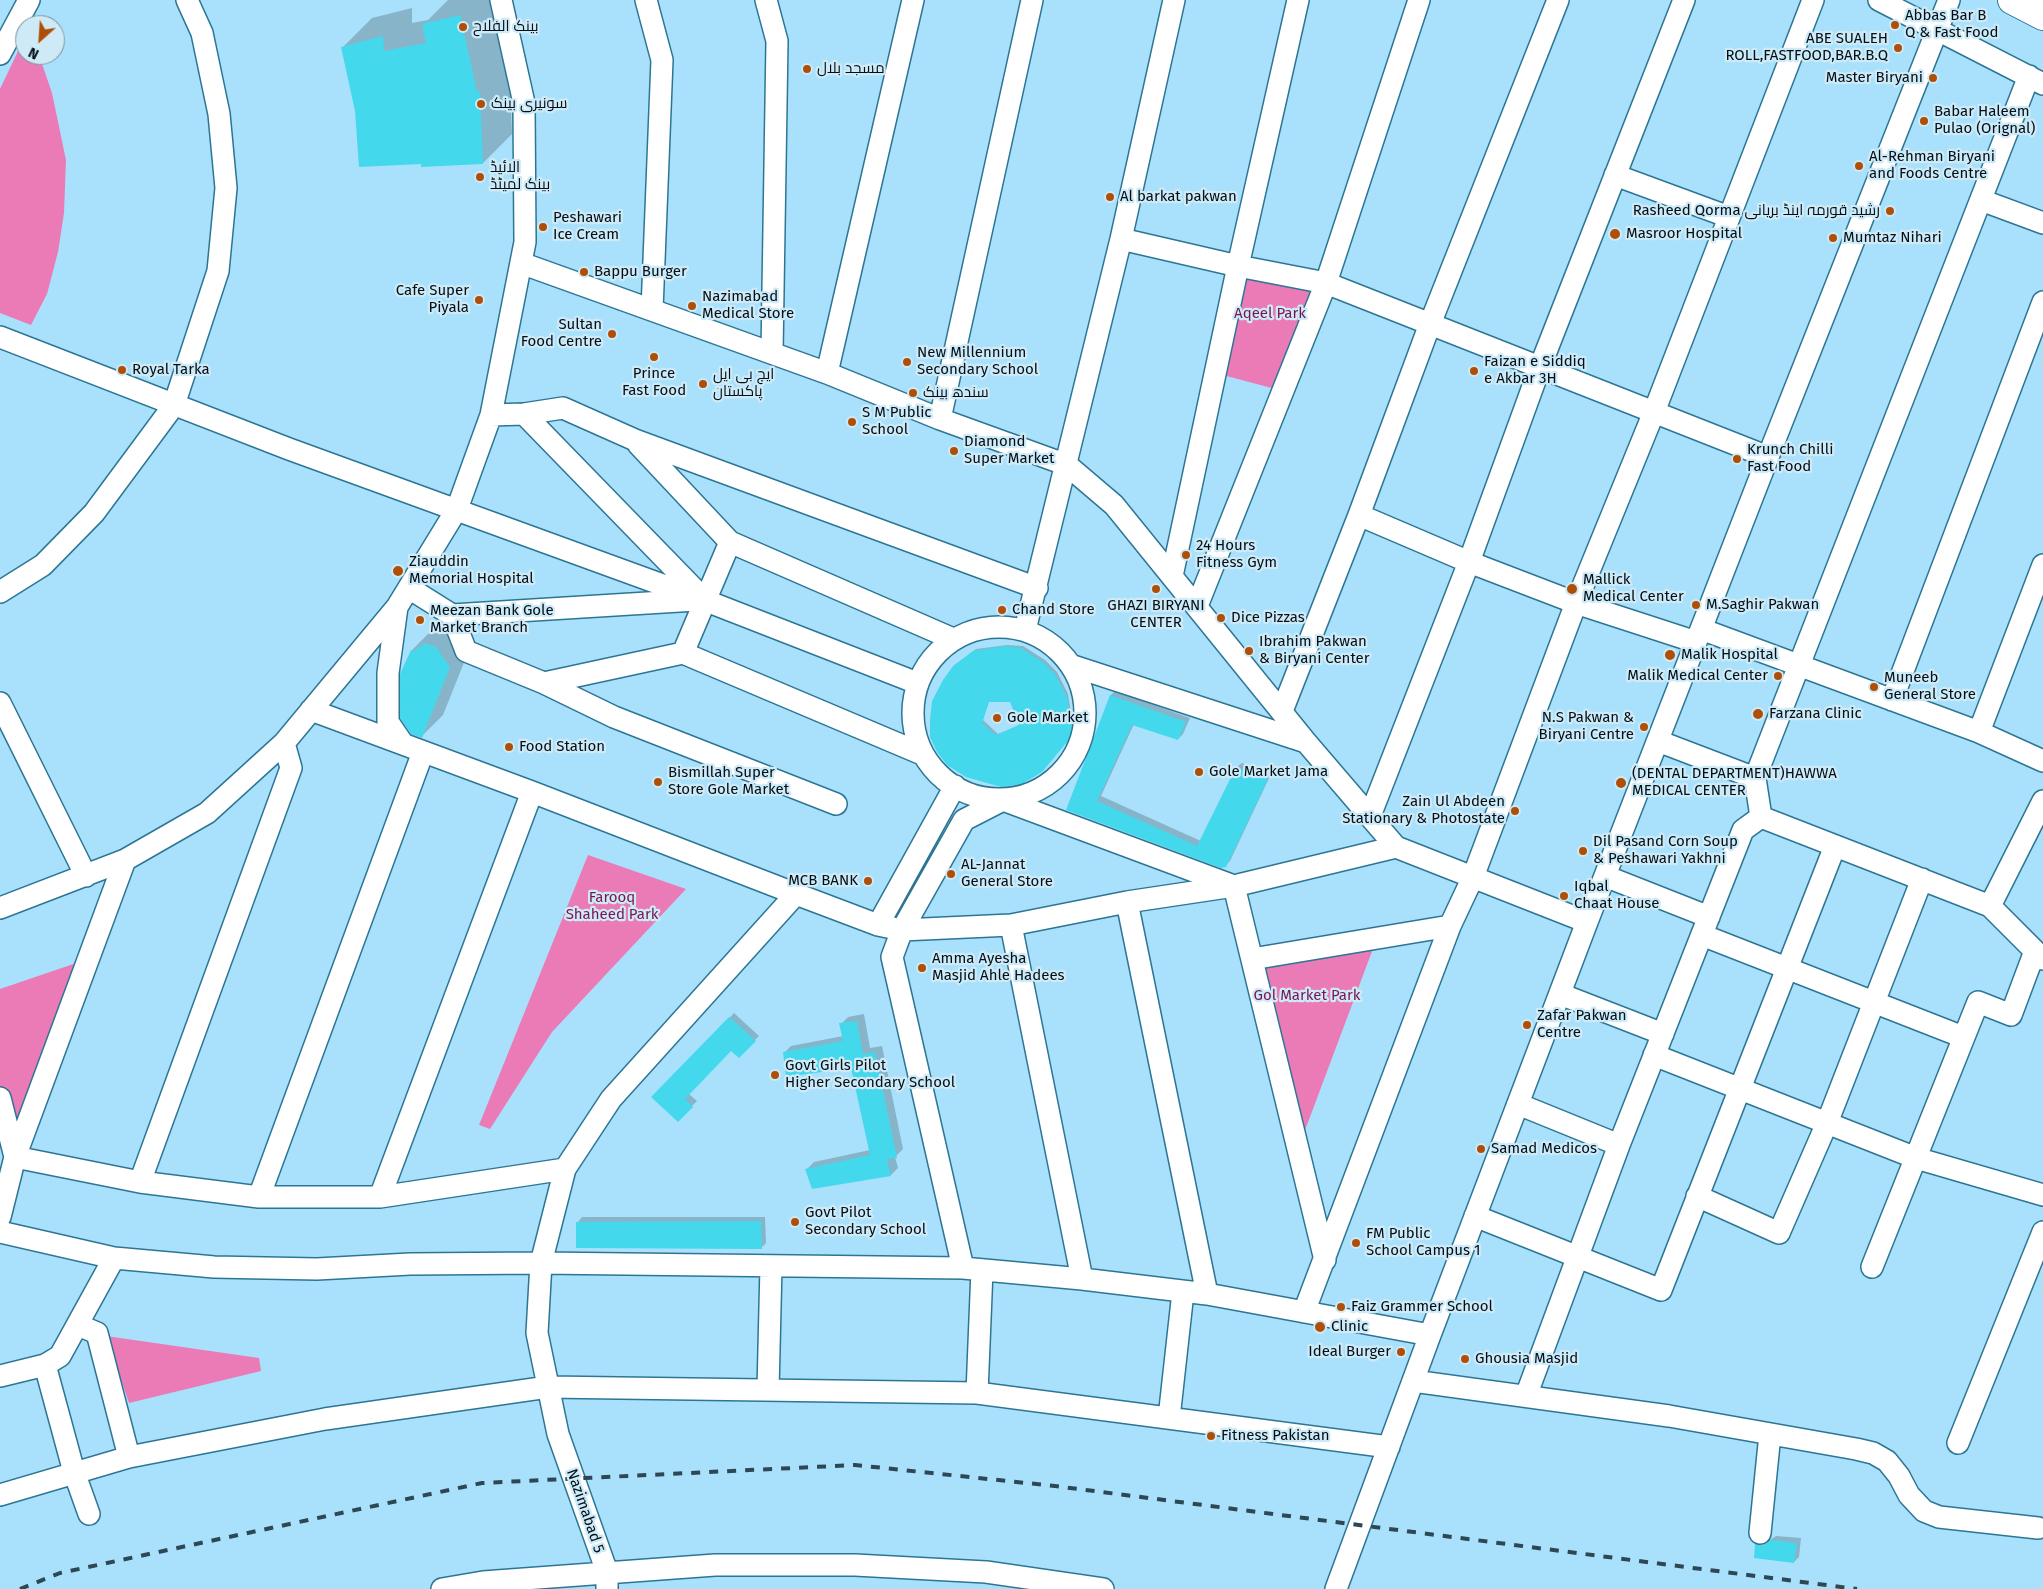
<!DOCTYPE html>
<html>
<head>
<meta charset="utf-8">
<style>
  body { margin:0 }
  #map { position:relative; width:2043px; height:1589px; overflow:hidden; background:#a9e1fc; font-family:"Fira Sans",sans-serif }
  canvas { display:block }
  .north { position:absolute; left:15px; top:15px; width:50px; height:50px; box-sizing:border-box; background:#ceeaf7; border:1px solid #7c929e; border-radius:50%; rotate:206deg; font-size:14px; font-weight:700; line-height:20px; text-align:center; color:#000f18 }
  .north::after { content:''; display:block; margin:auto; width:18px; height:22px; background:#af4f07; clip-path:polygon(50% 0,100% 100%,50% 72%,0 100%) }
</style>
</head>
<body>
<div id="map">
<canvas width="2043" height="1589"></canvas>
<div class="north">N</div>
</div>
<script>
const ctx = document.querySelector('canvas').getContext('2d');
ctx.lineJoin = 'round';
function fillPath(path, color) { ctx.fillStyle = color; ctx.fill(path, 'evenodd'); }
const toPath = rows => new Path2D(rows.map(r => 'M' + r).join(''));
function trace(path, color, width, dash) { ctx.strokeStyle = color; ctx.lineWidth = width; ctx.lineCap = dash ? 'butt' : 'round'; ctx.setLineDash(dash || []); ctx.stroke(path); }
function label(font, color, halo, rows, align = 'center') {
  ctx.font = font + ' "Fira Sans",Cairo,sans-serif'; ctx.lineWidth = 4.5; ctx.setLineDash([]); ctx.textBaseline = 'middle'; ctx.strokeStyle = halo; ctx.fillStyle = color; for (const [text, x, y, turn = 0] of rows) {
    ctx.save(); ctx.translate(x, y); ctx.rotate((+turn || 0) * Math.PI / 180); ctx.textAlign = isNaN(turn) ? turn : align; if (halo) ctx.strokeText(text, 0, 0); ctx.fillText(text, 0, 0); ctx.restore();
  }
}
fillPath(toPath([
  [19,49,25,50,25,55,39,55,52,93,66,160,64,213,58,252,47,294,31,325,0,313,0,89],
  [1238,266,1326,283,1283,391,1215,373],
  [588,855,686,889,552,1032,490,1129,479,1125],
  [1377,938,1298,1149,1252,959],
  [88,959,15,1157,0,1098,0,989],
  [106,1336,259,1358,261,1371,129,1403]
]), '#eb7bb7');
fillPath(toPath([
  [448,0,492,0,509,63,512,134,483,163,422,163,357,111,343,47,372,18,412,8,412,23,428,20],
  [447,622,471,645,443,715,422,736,402,671,412,650,433,629,437,631],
  [1007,645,1023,646,1045,660,1057,672,1068,694,1074,732,1044,769,1001,786,967,776,956,665,976,649],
  [989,700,1010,700,1020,725,998,734,983,720],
  [1115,691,1190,718,1183,734,1178,739,1134,724,1101,796,1201,841,1237,767,1242,763,1271,774,1230,861,1225,866,1067,809,1111,695],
  [734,1013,759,1036,739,1056,731,1049,689,1094,697,1101,678,1120,653,1097],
  [864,1014,870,1048,882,1046,903,1149,895,1157,898,1168,891,1175,807,1169,814,1162,870,1150,852,1067,784,1053,791,1046,843,1036,841,1024,848,1017],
  [582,1217,765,1217,766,1243,761,1248,578,1222],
  [1776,1536,1801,1538,1799,1557,1794,1562,1756,1545,1761,1540,1770,1540]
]), '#0003');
fillPath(toPath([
  [460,15,477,92,480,92,483,164,421,167,421,164,359,167,355,111,341,47,383,36,384,51,426,43,422,24],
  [425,643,436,647,450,667,422,738,411,734,400,718,400,674,411,650,414,651],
  [1005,646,1021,648,1043,662,1055,674,1067,697,1073,735,1042,772,1022,784,1001,787,966,777,947,765,937,752,930,737,930,720,932,701,943,680,953,666,973,651],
  [989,702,1010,702,1019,725,996,735,982,723],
  [1110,695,1186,722,1178,740,1132,725,1097,801,1197,846,1236,767,1268,779,1226,867,1221,868,1066,810],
  [729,1017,756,1041,739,1058,731,1051,685,1099,693,1107,678,1122,651,1097],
  [857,1021,863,1054,875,1052,897,1158,887,1159,891,1176,812,1189,805,1169,870,1155,851,1068,786,1077,783,1052,843,1041,839,1023],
  [761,1221,762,1249,576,1248,576,1222],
  [1770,1540,1797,1543,1794,1563,1754,1558,1755,1544,1765,1545]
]), '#43d8ec');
const minor = toPath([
  [646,0,662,60,652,310],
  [766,0,777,41,772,353],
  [1879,0,2043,84],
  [0,54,29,0],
  [1615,175,1729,217],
  [1981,200,2043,223],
  [1121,239,1238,266,1326,283,1768,457],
  [521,263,827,373,940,419,1067,465,1114,505,1306,742,1396,847,1587,922],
  [0,337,289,449,704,600,917,683],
  [827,373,913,0],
  [524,414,701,596],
  [491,415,524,414,563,408,635,440,1037,588],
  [940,419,1032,0],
  [638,444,730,542,953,639],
  [1359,515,1469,562,1576,603,1696,642],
  [1172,576,1238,266,1298,0],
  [409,588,452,615,466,651,544,683,614,717,836,804],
  [0,592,43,565,94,513,174,405,218,271,226,188,219,114,202,33,187,0],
  [1197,606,1326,283,1419,0],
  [397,607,388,673,388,722,403,744],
  [452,615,696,600],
  '913 713a86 86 0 1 1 172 0a86 86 0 1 1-172 0Z',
  [1701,629,1979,732,2043,761],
  [1025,630,1121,239,1174,0],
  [683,653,730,542],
  [1073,666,1306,742],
  [544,683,683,653,922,754],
  [1892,700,2043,302],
  [0,703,86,876],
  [311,710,532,792,796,894,878,925,902,930,1011,925,1127,902,1234,886,1396,847],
  [1282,711,1359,515,1430,324,1558,0],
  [1979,732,2043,565],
  [1658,741,1755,778,1761,817,1990,906,2043,959],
  [1755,778,2029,76],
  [1370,816,1469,562,1540,367,1684,0],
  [1605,876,1709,917],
  [1127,902,1207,1294],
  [1990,906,2043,801],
  [0,908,125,860,207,813,284,743,397,607,457,509,491,415,525,242,524,103,501,0],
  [878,925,955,786],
  [1011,925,1082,1279],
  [1702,935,1963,1037],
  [1252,959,1450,926],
  [1560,994,1663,1034],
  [1654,1055,1916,1158,2043,1195],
  [0,1098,15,1157,140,1182,259,1197,380,1197,565,1169],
  [1518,1104,1619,1145],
  [140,1182,291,768,284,743],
  [1697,1196,1779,1233,1827,1123,1922,879],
  [259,1197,423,752],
  [380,1197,532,792],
  [1475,1216,1661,1290,1835,846],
  [0,1217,15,1157,125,860],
  [0,1232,114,1258,214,1267,317,1269,410,1264,541,1263,963,1268,1082,1279,1207,1294,1430,1335],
  [1872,1267,1978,1002,2011,1015,2035,951],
  [963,1268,892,957,902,930,964,820,1003,800,1234,886,1325,1260],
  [1304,1312,1450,926,1473,877,1576,603,1654,412,1813,0],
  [78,1325,97,1333,129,1457],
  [45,1365,74,1472,89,1514],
  [0,1376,45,1365,60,1356,114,1258],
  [1413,1381,1669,1416,1856,1449,1873,1453,1887,1461,1899,1476,1909,1495,1924,1511,1939,1517,2038,1528],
  [768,1390,771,1266],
  [977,1393,982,1270],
  [1526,1396,1619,1145,1743,830,1761,817],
  [1169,1418,1183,1292],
  [1958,1443,2043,1232],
  [0,1495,129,1457,325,1419,548,1387,977,1393,1389,1447],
  [1760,1533,1770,1434],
  [442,1589,483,1582,715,1565,855,1565,986,1572,1103,1589],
  [607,1589,607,1572,558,1434,537,1333,541,1263,565,1169,611,1099,796,894],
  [1336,1589,1430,1335,1587,922,1768,457,1949,0]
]);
const highway = toPath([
  [2012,0,2043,16]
]);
trace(minor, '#2c7694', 24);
trace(highway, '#2c7694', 30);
trace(minor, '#fff', 21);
trace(highway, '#fff', 28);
trace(toPath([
  [20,1589,60,1573,482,1483,855,1465,1055,1486,1857,1589]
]), '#2d4755', 4, [9, 9]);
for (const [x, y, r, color] of [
  [1895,25,5,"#af4f07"],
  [463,27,5,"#af4f07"],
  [1898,48,5,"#af4f07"],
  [807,69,5,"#af4f07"],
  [1933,78,5,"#af4f07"],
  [481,104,5,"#af4f07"],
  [1924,121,5,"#af4f07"],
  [1859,166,5,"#af4f07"],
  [480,177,5,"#af4f07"],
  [1110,197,5,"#af4f07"],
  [1890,211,5,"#af4f07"],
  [543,227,5,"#af4f07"],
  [1615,234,6,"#af4f07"],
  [1833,238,5,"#af4f07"],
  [584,272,5,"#af4f07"],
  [479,300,5,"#af4f07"],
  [692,306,5,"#af4f07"],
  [612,334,5,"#af4f07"],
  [654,357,5,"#af4f07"],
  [907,362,5,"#af4f07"],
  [122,370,5,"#af4f07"],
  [1474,371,5,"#af4f07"],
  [703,384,5,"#af4f07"],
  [913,393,5,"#af4f07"],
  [852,422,5,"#af4f07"],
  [954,451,5,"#af4f07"],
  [1737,459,5,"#af4f07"],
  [1186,555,5,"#af4f07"],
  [398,571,6,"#af4f07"],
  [1156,589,5,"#af4f07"],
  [1572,589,6,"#af4f07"],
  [1696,605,5,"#af4f07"],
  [1002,610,5,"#af4f07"],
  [1221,618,5,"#af4f07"],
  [420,620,5,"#af4f07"],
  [1249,651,5,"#af4f07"],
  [1670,655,6,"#af4f07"],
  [1778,676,5,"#af4f07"],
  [1874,687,5,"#af4f07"],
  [1758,714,6,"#af4f07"],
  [997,718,5,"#af4f07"],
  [1644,727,5,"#af4f07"],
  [509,747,5,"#af4f07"],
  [1199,772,5,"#af4f07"],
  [658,782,5,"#af4f07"],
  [1621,783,6,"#af4f07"],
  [1515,811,5,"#af4f07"],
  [1583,851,5,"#af4f07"],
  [951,874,5,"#af4f07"],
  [868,881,5,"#af4f07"],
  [1564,896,5,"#af4f07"],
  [922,968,5,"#af4f07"],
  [1527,1025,5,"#af4f07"],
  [775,1075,5,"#af4f07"],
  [1481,1149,5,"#af4f07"],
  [795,1222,5,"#af4f07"],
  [1356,1243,5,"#af4f07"],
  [1341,1307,5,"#af4f07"],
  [1320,1327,6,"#af4f07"],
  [1401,1352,5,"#af4f07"],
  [1465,1359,5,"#af4f07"],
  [1211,1436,5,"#af4f07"]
]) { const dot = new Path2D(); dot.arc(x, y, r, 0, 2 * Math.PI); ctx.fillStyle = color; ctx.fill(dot); trace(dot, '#ceeaf7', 2); }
label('15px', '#000f18', '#ceeaf7', [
  ["Abbas Bar B",1905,16],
  ["Q & Fast Food",1905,33],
  ["بینک الفلاح",473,27],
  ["ABE SUALEH",1888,39,"right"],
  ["ROLL,FASTFOOD,BAR.B.Q",1888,56,"right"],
  ["مسجد بلال",817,69],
  ["Master Biryani",1923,78,"right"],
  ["سونیری بینک",491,104],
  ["Babar Haleem",1934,112],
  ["Pulao (Orignal)",1934,129],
  ["Al-Rehman Biryani",1869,157],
  ["and Foods Centre",1869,174],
  ["الائیڈ",490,168],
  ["بینک لمیٹڈ",490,185],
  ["Al barkat pakwan",1120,197],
  ["Rasheed Qorma رشید قورمہ اینڈ بریانی",1880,211,"right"],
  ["Peshawari",553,218],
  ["Ice Cream",553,235],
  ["Masroor Hospital",1626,234],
  ["Mumtaz Nihari",1843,238],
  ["Bappu Burger",594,272],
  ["Cafe Super",469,291,"right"],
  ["Piyala",469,308,"right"],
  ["Nazimabad",702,297],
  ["Medical Store",702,314],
  ["Sultan",602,325,"right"],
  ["Food Centre",602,342,"right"],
  ["New Millennium",917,353],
  ["Secondary School",917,370],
  ["Faizan e Siddiq",1484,362],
  ["e Akbar 3H",1484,379],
  ["Royal Tarka",132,370],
  ["Prince",654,374,"center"],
  ["Fast Food",654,391,"center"],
  ["ایچ بی ایل",713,375],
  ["پاکستان",713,392],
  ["سندھ بینک",923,393],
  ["S M Public",862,413],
  ["School",862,430],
  ["Diamond",964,442],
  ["Super Market",964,459],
  ["Krunch Chilli",1747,450],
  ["Fast Food",1747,467],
  ["24 Hours",1196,546],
  ["Fitness Gym",1196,563],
  ["Ziauddin",409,562],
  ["Memorial Hospital",409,579],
  ["Mallick",1583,580],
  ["Medical Center",1583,597],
  ["M.Saghir Pakwan",1706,605],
  ["GHAZI BIRYANI",1156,606,"center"],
  ["CENTER",1156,623,"center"],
  ["Chand Store",1012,610],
  ["Meezan Bank Gole",430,611],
  ["Market Branch",430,628],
  ["Dice Pizzas",1231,618],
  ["Ibrahim Pakwan",1259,642],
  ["& Biryani Center",1259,659],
  ["Malik Hospital",1681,655],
  ["Malik Medical Center",1768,676,"right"],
  ["Muneeb",1884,678],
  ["General Store",1884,695],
  ["Farzana Clinic",1769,714],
  ["Gole Market",1007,718],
  ["N.S Pakwan &",1634,718,"right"],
  ["Biryani Centre",1634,735,"right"],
  ["Food Station",519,747],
  ["Gole Market Jama",1209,772],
  ["Bismillah Super",668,773],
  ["Store Gole Market",668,790],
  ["(DENTAL DEPARTMENT)HAWWA",1632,774],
  ["MEDICAL CENTER",1632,791],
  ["Zain Ul Abdeen",1505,802,"right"],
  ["Stationary & Photostate",1505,819,"right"],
  ["Dil Pasand Corn Soup",1593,842],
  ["& Peshawari Yakhni",1593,859],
  ["AL-Jannat",961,865],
  ["General Store",961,882],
  ["MCB BANK",858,881,"right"],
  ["Iqbal",1574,887],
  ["Chaat House",1574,904],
  ["Amma Ayesha",932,959],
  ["Masjid Ahle Hadees",932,976],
  ["Zafar Pakwan",1537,1016],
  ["Centre",1537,1033],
  ["Govt Girls Pilot",785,1066],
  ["Higher Secondary School",785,1083],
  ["Samad Medicos",1491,1149],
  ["Govt Pilot",805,1213],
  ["Secondary School",805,1230],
  ["FM Public",1366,1234],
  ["School Campus 1",1366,1251],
  ["Faiz Grammer School",1351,1307],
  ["Clinic",1331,1327],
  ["Ideal Burger",1391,1352,"right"],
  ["Ghousia Masjid",1475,1359],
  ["Fitness Pakistan",1221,1436]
], 'left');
label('15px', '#7a1454', '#ceeaf7', [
  ["Aqeel Park",1270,314],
  ["Farooq",612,898],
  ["Shaheed Park",612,915],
  ["Gol Market Park",1307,996]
]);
label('15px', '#000f18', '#ceeaf7', [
  ["Nazimabad 5",585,1511,71]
]);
</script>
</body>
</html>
